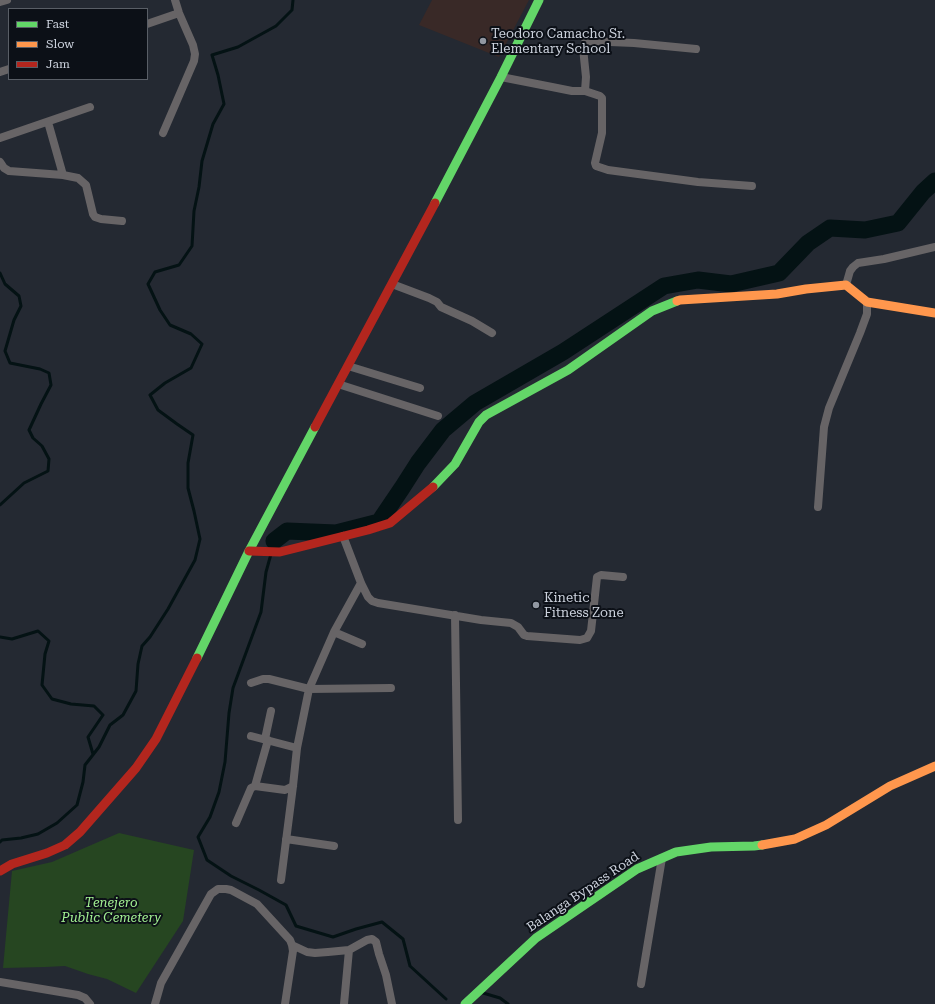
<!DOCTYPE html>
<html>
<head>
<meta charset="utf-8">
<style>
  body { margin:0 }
  #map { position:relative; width:935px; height:1004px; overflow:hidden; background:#242932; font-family:"Roboto Serif",serif }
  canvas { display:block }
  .legend { position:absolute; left:8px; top:8px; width:140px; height:72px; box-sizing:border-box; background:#0c1017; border:1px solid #595e66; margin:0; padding:5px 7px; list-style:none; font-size:12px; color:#ccd2dd }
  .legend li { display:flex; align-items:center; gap:8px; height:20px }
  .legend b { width:20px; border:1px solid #595e66 }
</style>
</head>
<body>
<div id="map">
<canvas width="935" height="1004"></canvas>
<ul class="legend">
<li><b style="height:5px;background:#63d668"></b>Fast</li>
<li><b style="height:5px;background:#ff974d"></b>Slow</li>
<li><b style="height:5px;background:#b3261e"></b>Jam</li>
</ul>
</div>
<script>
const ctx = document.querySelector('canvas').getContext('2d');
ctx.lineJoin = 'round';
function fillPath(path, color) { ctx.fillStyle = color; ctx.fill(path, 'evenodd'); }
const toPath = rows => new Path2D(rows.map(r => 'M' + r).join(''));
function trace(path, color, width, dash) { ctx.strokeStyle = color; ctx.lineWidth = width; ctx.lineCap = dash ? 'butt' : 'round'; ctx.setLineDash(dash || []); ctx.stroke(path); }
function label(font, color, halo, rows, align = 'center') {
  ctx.font = font + ' "Roboto Serif",serif'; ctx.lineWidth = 4; ctx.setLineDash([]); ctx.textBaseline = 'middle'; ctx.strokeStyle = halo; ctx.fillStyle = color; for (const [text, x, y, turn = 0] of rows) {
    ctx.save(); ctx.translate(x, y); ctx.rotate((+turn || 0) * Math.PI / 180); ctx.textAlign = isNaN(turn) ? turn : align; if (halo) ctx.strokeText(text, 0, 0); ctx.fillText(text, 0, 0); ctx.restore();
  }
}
fillPath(toPath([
  [432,0,529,0,499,57,419,25]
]), '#392927');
fillPath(toPath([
  [119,833,194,850,183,921,136,993,107,979,88,974,65,966,45,967,3,968,12,871,52,862]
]), '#264621');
trace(toPath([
  [0,273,5,284,19,296,21,306,14,320,5,351,10,363,40,369,49,373,51,385,41,404,29,430,33,438,42,446,49,459,48,471,24,483,0,505],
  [272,549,274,541],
  [271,554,266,572,261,612,233,688,229,713,225,762,219,792,210,817,198,837,207,860,231,876,259,890,286,905,296,926,333,937,356,929,382,922,403,939,410,966,446,999],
  [0,637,12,639,38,631,49,641,45,654,42,685,52,699,71,704,94,706,103,715,88,737,93,754],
  [0,842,2,840,21,838,38,834,57,823,77,805,83,782,85,765,99,747,110,725,123,715,136,691,138,664,142,646,150,637,168,609,195,560,200,539,194,511,188,488,188,463,193,435,177,424,158,410,150,395,165,383,191,368,202,344,191,334,170,325,160,310,148,284,155,272,179,265,192,246,194,211,199,187,202,161,213,124,224,104,218,75,212,55,238,47,276,26,292,10,293,0],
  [483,993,500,998,508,1004]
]), '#041214', 3);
trace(toPath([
  [274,541,287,531,336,533,379,522,402,488,418,463,443,430,475,403,563,352,664,286,698,280,731,284,779,273,808,243,830,228,865,230,898,223,923,192,935,181]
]), '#041214', 17);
trace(toPath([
  [0,2,7,0],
  [147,24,179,13],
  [0,72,9,69],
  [501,77,552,87,572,91,585,91,586,77,583,48,584,44,586,41,634,43,696,49],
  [585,91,600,96,602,98,602,133,595,163,596,166,608,170,698,182,752,186],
  [48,122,63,175],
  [163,133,194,61,195,54,193,45,179,13,175,0],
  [0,138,90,107],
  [0,162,4,168,9,171,63,175,78,178,86,185,93,214,95,217,101,219,122,221],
  [392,284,429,298,437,302,441,307,472,321,492,333],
  [846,285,850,271,853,267,858,263,884,259,935,247],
  [348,366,420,388],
  [338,384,438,416],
  [818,507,824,427,829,408,860,333,867,314,867,302],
  [343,536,361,583,368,597,372,601,378,603,481,620,511,623,518,627,524,635,527,636,580,640,587,638,591,631,597,577,601,575,623,577],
  [455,615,458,820],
  [334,632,362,644],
  [251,683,263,679,269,679,309,689,391,688],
  [251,736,297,748],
  [265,739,271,711],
  [268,740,255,786,285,790,293,786],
  [236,823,251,788,255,786],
  [286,839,334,846],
  [281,880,293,786,297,748,309,689,334,632,361,583],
  [292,945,307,952,315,953,328,952,349,950,367,940,372,939,376,942,379,954,386,975,392,1004],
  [0,982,78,995,85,998,90,1004],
  [641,984,662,858],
  [155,1004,161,983,211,894,218,889,226,889,231,890,257,904,290,940,292,945,293,951,285,1004],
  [344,1004,349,950]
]), '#676466', 8);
trace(toPath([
  [435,203,501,77,539,0],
  [433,487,455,464,479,422,486,415,568,370,652,311,677,301],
  [197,658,249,551,315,427],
  [465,1004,536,938,637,869,676,852,711,847,754,846,762,845]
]), '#63d668', 9);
trace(toPath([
  [677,301,680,300,777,294,806,289,846,285,867,302,935,313],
  [762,845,795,839,826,825,890,786,935,766]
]), '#ff974d', 9);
trace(toPath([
  [315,427,435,203],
  [249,551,280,552,368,530,390,523,433,487],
  [0,871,12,864,47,853,65,845,80,832,136,768,156,739,197,658]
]), '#b3261e', 9);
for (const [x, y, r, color] of [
  [483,41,4,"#9197a1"],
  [536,605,4,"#9197a1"]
]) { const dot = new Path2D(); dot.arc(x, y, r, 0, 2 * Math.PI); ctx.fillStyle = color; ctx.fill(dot); trace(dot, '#0c1017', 1.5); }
label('13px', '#ccd2dd', '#0c1017', [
  ["Teodoro Camacho Sr.",491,34],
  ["Elementary School",491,49],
  ["Kinetic",544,598],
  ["Fitness Zone",544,613]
], 'left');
label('13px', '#ccd2dd', '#0c1017', [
  ["Balanga Bypass Road",583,892,-34]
]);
label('italic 13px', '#a2f092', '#0c1017', [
  ["Tenejero",111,903],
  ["Public Cemetery",111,918]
]);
</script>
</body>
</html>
